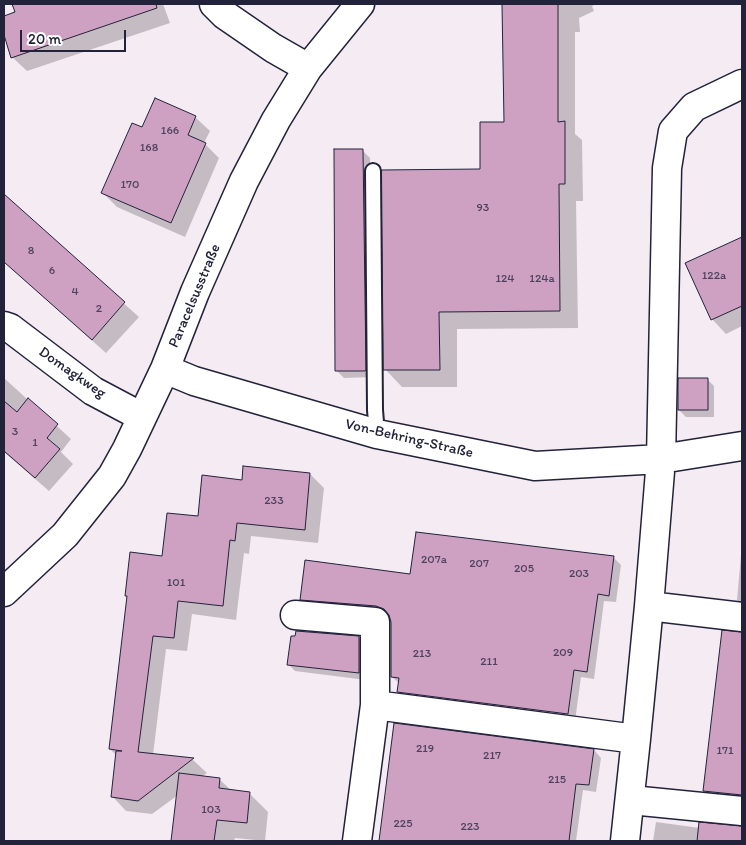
<!DOCTYPE html>
<html>
<head>
<meta charset="utf-8">
<style>
  body { margin:0 }
  #map { position:relative; width:746px; height:845px; overflow:hidden; background:#f5ecf3; font-family:Itim,sans-serif }
  canvas { display:block }
  .frame { position:absolute; inset:0; border:5px solid #22223b; pointer-events:none }
  .scale { position:absolute; left:20px; top:30px; width:106px; height:22px; box-sizing:border-box; border:2px solid #22223b; border-top:0; padding-left:6px; font-size:15px; line-height:18px; white-space:nowrap; color:#22223b; -webkit-text-stroke:4px #fff; paint-order:stroke }
</style>
</head>
<body>
<div id="map">
<canvas width="746" height="845"></canvas>
<div class="frame"></div>
<div class="scale">20 m</div>
</div>
<script>
const ctx = document.querySelector('canvas').getContext('2d');
ctx.lineJoin = 'round';
function fillPath(path, color) { ctx.fillStyle = color; ctx.fill(path, 'evenodd'); }
const toPath = rows => new Path2D(rows.map(r => 'M' + r).join(''));
function trace(path, color, width, dash) { ctx.strokeStyle = color; ctx.lineWidth = width; ctx.lineCap = dash ? 'butt' : 'round'; ctx.setLineDash(dash || []); ctx.stroke(path); }
function label(font, color, halo, rows, align = 'center') {
  ctx.font = font + ' Itim,sans-serif'; ctx.lineWidth = 4.5; ctx.setLineDash([]); ctx.textBaseline = 'middle'; ctx.strokeStyle = halo; ctx.fillStyle = color; for (const [text, x, y, turn = 0] of rows) {
    ctx.save(); ctx.translate(x, y); ctx.rotate((+turn || 0) * Math.PI / 180); ctx.textAlign = isNaN(turn) ? turn : align; if (halo) ctx.strokeText(text, 0, 0); ctx.fillText(text, 0, 0); ctx.restore();
  }
}
fillPath(toPath([
  [14,4,163,4,170,23,27,71,12,57,4,31,4,17,16,10],
  [504,4,597,4,592,6,594,11,579,18,580,32,575,32,575,134,582,140,583,201,576,201,578,328,457,329,457,387,402,387,385,369,505,123],
  [195,117,210,131,204,143,219,158,185,237,117,207,103,193,143,129],
  [363,151,370,158,372,377,344,378,337,371],
  [4,196,139,317,106,353,4,262],
  [742,238,742,326,726,334,712,319,687,264],
  [4,378,71,439,61,452,73,464,49,491,4,452],
  [707,379,714,386,714,417,686,417,679,410],
  [244,468,310,474,324,488,318,543,251,536,249,554,244,553,236,620,192,614,187,651,166,649,153,755,193,760,207,773,201,777,219,779,232,791,249,793,268,812,265,841,235,838,234,841,173,841,178,795,152,814,126,811,113,797,116,755,110,749,128,597,126,596,199,518,243,481],
  [742,544,742,606,737,600],
  [614,558,621,565,616,602,604,601,594,679,581,677,575,721,406,699,399,692,400,684,392,677,392,622,390,615,308,606,301,599,411,576],
  [742,633,742,801,711,798,704,791,740,634],
  [359,638,366,645,366,680,295,671,288,664],
  [395,725,594,750,601,758,596,792,583,790,576,841,380,841],
  [656,822,700,828,742,828,742,841,653,841]
]), '#0003');
const building = toPath([
  [12,4,156,4,157,8,11,58,4,35,4,16,15,12,12,4],
  [502,4,558,4,558,122,565,121,565,184,559,184,560,311,439,312,440,370,383,370,381,170,480,169,480,122,504,122,502,4],
  [155,98,196,116,188,135,206,143,171,223,101,193,132,123,142,127,155,98],
  [334,149,363,149,366,370,365,371,335,371,334,149],
  [4,194,125,302,92,340,4,262,4,194],
  [742,237,742,306,711,320,685,263,742,237],
  [678,378,708,378,708,410,678,410,678,378],
  [28,398,58,424,47,438,60,449,35,478,4,451,4,401,17,412,28,398],
  [243,466,310,473,305,530,237,523,235,541,230,540,223,606,178,601,174,638,153,636,138,752,194,758,138,801,111,797,116,751,122,751,109,749,127,596,125,596,130,552,162,556,167,513,198,516,202,475,242,480,243,466],
  [416,532,614,556,609,596,598,594,587,672,574,670,568,714,397,692,399,678,391,677,391,622,389,615,384,609,376,606,300,600,305,560,410,574,416,532],
  [722,630,742,632,742,795,703,791,722,630],
  [296,631,359,636,359,673,287,665,291,636,295,636,296,631],
  [394,723,594,749,589,785,576,784,569,841,379,841,394,723],
  [179,773,220,778,219,788,250,792,247,823,217,820,214,841,171,841,179,773],
  [699,822,742,826,742,841,697,841,699,822]
]);
fillPath(building, '#cea1c3');
trace(building, '#22223b', 1);
const lane = toPath([
  [373,171,375,410,377,434]
]);
const street = toPath([
  [214,4,225,15,273,48,308,68],
  [742,84,694,107,673,131,667,168,661,459,649,606,742,617],
  [4,326,10,328,93,391,142,417],
  [165,369,194,381,377,434,535,466,661,459,742,446],
  [4,592,65,535,112,476,127,449,165,369,195,292,244,181,276,120,308,68,360,4],
  [295,615,375,622,375,705,357,841],
  [375,705,636,739,649,606],
  [631,800,742,811],
  [625,841,636,739]
]);
trace(lane, '#22223b', 18);
trace(street, '#22223b', 31);
trace(lane, '#fff', 14);
trace(street, '#fff', 28);
label('12px', '#4d425d', null, [
  ["166",170,131],
  ["168",149,148],
  ["170",130,185],
  ["93",483,208],
  ["8",31,251],
  ["6",52,271],
  ["122a",714,276],
  ["124",505,279],
  ["124a",542,279],
  ["4",75,292],
  ["2",99,309],
  ["3",15,432],
  ["1",35,443],
  ["233",274,501],
  ["207a",434,560],
  ["207",479,564],
  ["205",524,569],
  ["203",579,574],
  ["101",176,583],
  ["209",563,653],
  ["213",422,654],
  ["211",489,662],
  ["219",425,749],
  ["171",725,751],
  ["217",492,756],
  ["215",557,780],
  ["103",211,810],
  ["225",403,824],
  ["223",470,827]
]);
label('15px', '#22223b', '#fff', [
  ["Paracelsusstraße",195,296,-67],
  ["Domagkweg",72,373,35],
  ["Von-Behring-Straße",409,439,13]
]);
</script>
</body>
</html>
